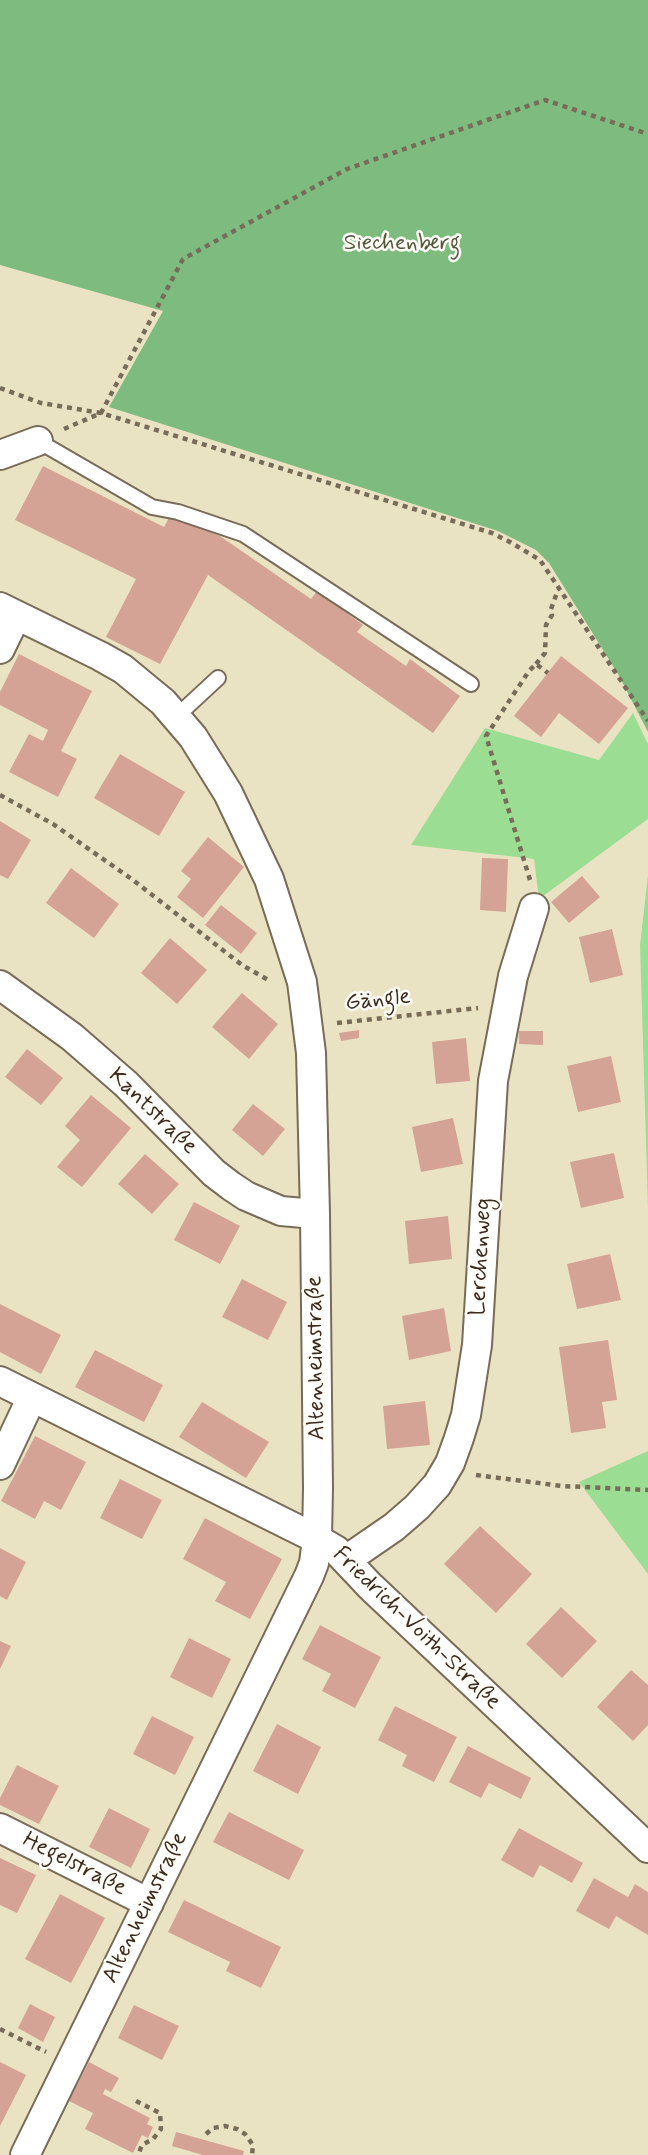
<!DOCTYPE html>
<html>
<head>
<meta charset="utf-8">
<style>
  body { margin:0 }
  canvas { display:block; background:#e9e3c3 }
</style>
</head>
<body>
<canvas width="648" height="2155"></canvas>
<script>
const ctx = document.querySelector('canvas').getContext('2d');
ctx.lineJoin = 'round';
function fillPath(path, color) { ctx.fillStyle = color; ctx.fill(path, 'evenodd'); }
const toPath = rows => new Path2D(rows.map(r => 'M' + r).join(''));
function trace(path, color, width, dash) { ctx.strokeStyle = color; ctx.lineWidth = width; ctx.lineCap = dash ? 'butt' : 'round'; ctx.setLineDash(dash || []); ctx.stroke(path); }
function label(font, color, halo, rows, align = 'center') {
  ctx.font = font + ' Mynerve,sans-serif'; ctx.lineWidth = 5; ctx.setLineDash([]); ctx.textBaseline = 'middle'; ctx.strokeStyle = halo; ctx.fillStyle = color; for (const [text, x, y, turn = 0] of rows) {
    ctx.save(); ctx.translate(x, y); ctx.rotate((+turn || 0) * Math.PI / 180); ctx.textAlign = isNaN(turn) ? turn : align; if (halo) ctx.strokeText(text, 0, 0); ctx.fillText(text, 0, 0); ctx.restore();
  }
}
fillPath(toPath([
  [633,713,648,744,648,819,539,899,534,859,411,845,485,728,599,760],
  [648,875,648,1208,640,945],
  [648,1451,648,1574,579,1482]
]), '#9cdd94');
fillPath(toPath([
  [0,0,648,0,648,732,618,674,549,563,536,550,498,531,109,407,163,311,0,265]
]), '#7dbc7e');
fillPath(toPath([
  [43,466,164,527,170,516,220,536,311,599,317,591,363,625,357,632,406,666,410,659,460,696,433,733,208,575,160,664,106,637,136,579,15,520],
  [19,654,92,691,61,751,77,759,58,797,9,772,29,734,43,741,48,730,0,705,0,692],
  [561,656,628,708,599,744,559,713,541,737,514,716],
  [120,754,185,792,159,836,94,798],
  [0,821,31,840,8,879,0,875],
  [208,837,244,867,203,918,177,897,191,879,181,871],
  [482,858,508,859,506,912,480,910],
  [71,868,119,904,94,938,46,903],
  [582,876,600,897,569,923,551,902],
  [221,905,257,933,241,954,205,925],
  [612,929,623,975,590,983,579,937],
  [170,938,207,970,177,1004,141,973],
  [242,993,278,1024,249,1059,212,1027],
  [359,1030,359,1038,341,1041,339,1033],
  [519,1031,543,1031,543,1045,519,1044],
  [466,1038,470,1081,436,1084,432,1042],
  [27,1049,63,1078,41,1105,5,1077],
  [611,1056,621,1102,578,1112,567,1066],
  [91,1095,131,1128,82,1187,57,1167,80,1140,65,1126],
  [253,1104,285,1129,263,1156,232,1130],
  [453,1118,463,1164,421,1172,412,1127],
  [614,1153,624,1198,581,1208,570,1162],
  [145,1154,179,1184,152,1214,118,1184],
  [194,1202,240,1226,220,1264,174,1240],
  [448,1216,452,1259,409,1264,405,1221],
  [610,1254,621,1300,577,1309,567,1264],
  [242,1279,287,1302,268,1340,222,1317],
  [0,1304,61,1335,41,1374,0,1352],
  [444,1308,451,1351,409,1360,402,1316],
  [608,1340,617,1400,602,1402,606,1428,571,1433,559,1347],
  [95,1350,163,1385,144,1422,75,1387],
  [425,1401,430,1445,387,1449,383,1406],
  [202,1402,269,1442,246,1478,179,1437],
  [35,1436,86,1462,61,1510,44,1501,35,1519,1,1501],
  [120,1479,162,1500,142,1539,100,1518],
  [205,1518,282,1559,250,1619,215,1601,226,1582,183,1559],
  [480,1526,532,1574,496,1613,444,1564],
  [0,1548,26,1562,7,1600,0,1596],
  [561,1607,597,1641,562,1678,526,1644],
  [320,1625,381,1657,355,1708,322,1691,331,1674,302,1659],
  [189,1638,231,1659,212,1698,170,1677],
  [0,1641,11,1646,0,1669],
  [631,1670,648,1685,648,1725,633,1741,597,1707],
  [395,1706,457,1737,434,1782,402,1766,407,1755,378,1740],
  [152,1716,194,1737,175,1775,133,1754],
  [277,1724,321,1747,298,1794,253,1771],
  [468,1746,531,1778,521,1799,489,1783,481,1798,449,1782],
  [17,1765,59,1786,39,1824,0,1805,0,1798],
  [109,1808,150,1829,131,1868,89,1847],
  [229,1812,304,1850,289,1880,213,1842],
  [519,1828,583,1863,572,1883,540,1865,533,1878,501,1860],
  [0,1858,36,1875,17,1913,0,1905],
  [594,1878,628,1897,635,1884,648,1892,648,1935,616,1916,609,1929,576,1911],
  [60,1894,105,1918,71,1983,25,1959],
  [184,1900,281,1947,261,1988,226,1971,230,1962,168,1932],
  [30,2004,55,2017,43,2042,18,2028],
  [134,2005,179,2026,162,2060,118,2038],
  [0,2062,26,2075,0,2126],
  [89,2062,119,2078,111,2092,105,2089,103,2094,150,2118,147,2124,153,2127,148,2138,142,2135,133,2153,85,2129,93,2113,69,2101],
  [176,2132,244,2151,243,2155,203,2155,172,2146]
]), '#d5a396');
const service = toPath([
  [38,441,152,507,178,512,243,534,471,684],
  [177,716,218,678]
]);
const minor = toPath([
  [0,455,38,441],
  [0,607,100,656,123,669,146,688,163,702,193,737,228,793,269,879,302,982,311,1053,315,1214,318,1488,317,1539,314,1563,309,1576,25,2155],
  [0,649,16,616],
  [0,985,72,1037,126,1084,214,1173,231,1186,246,1196,281,1211,315,1214],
  [0,1381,317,1539,336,1550,370,1586,648,1848],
  [0,1465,32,1397],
  [346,1560,394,1527,417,1507,437,1485,450,1463,459,1438,466,1415,477,1345,493,1081,513,976,534,908],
  [0,1828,149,1903]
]);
trace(service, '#786b58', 18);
trace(minor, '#786b58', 32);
trace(toPath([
  [0,388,41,403,101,413,492,533,510,542,540,560,648,721],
  [64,429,101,413,183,259,347,169,545,100,648,134],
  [536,664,545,653,546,625,552,615,551,609,558,590],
  [0,795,53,824,133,880,242,965,270,981],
  [530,880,486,736,529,671,536,664,548,673],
  [337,1023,478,1008],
  [476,1475,562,1486,648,1490],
  [0,2029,46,2052],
  [136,2101,160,2113,161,2129,153,2139,142,2145,138,2155],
  [206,2134,213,2128,225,2126,237,2129,245,2134,253,2145,252,2155]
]), '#786b58', 4.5, [5, 5]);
trace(service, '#fff', 14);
trace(minor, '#fff', 28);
label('23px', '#53573c', '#fdfcf7', [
  ["Siechenberg",402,244]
]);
label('23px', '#3b2a1e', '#fdfcf7', [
  ["Gängle",378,1001,-6],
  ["Kantstraße",152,1112,44],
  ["Lerchenweg",482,1257,-87],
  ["Altenheimstraße",317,1358,-91],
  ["Friedrich-Voith-Straße",416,1629,44],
  ["Hegelstraße",74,1865,27],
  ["Altenheimstraße",146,1908,-64]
]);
</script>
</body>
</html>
